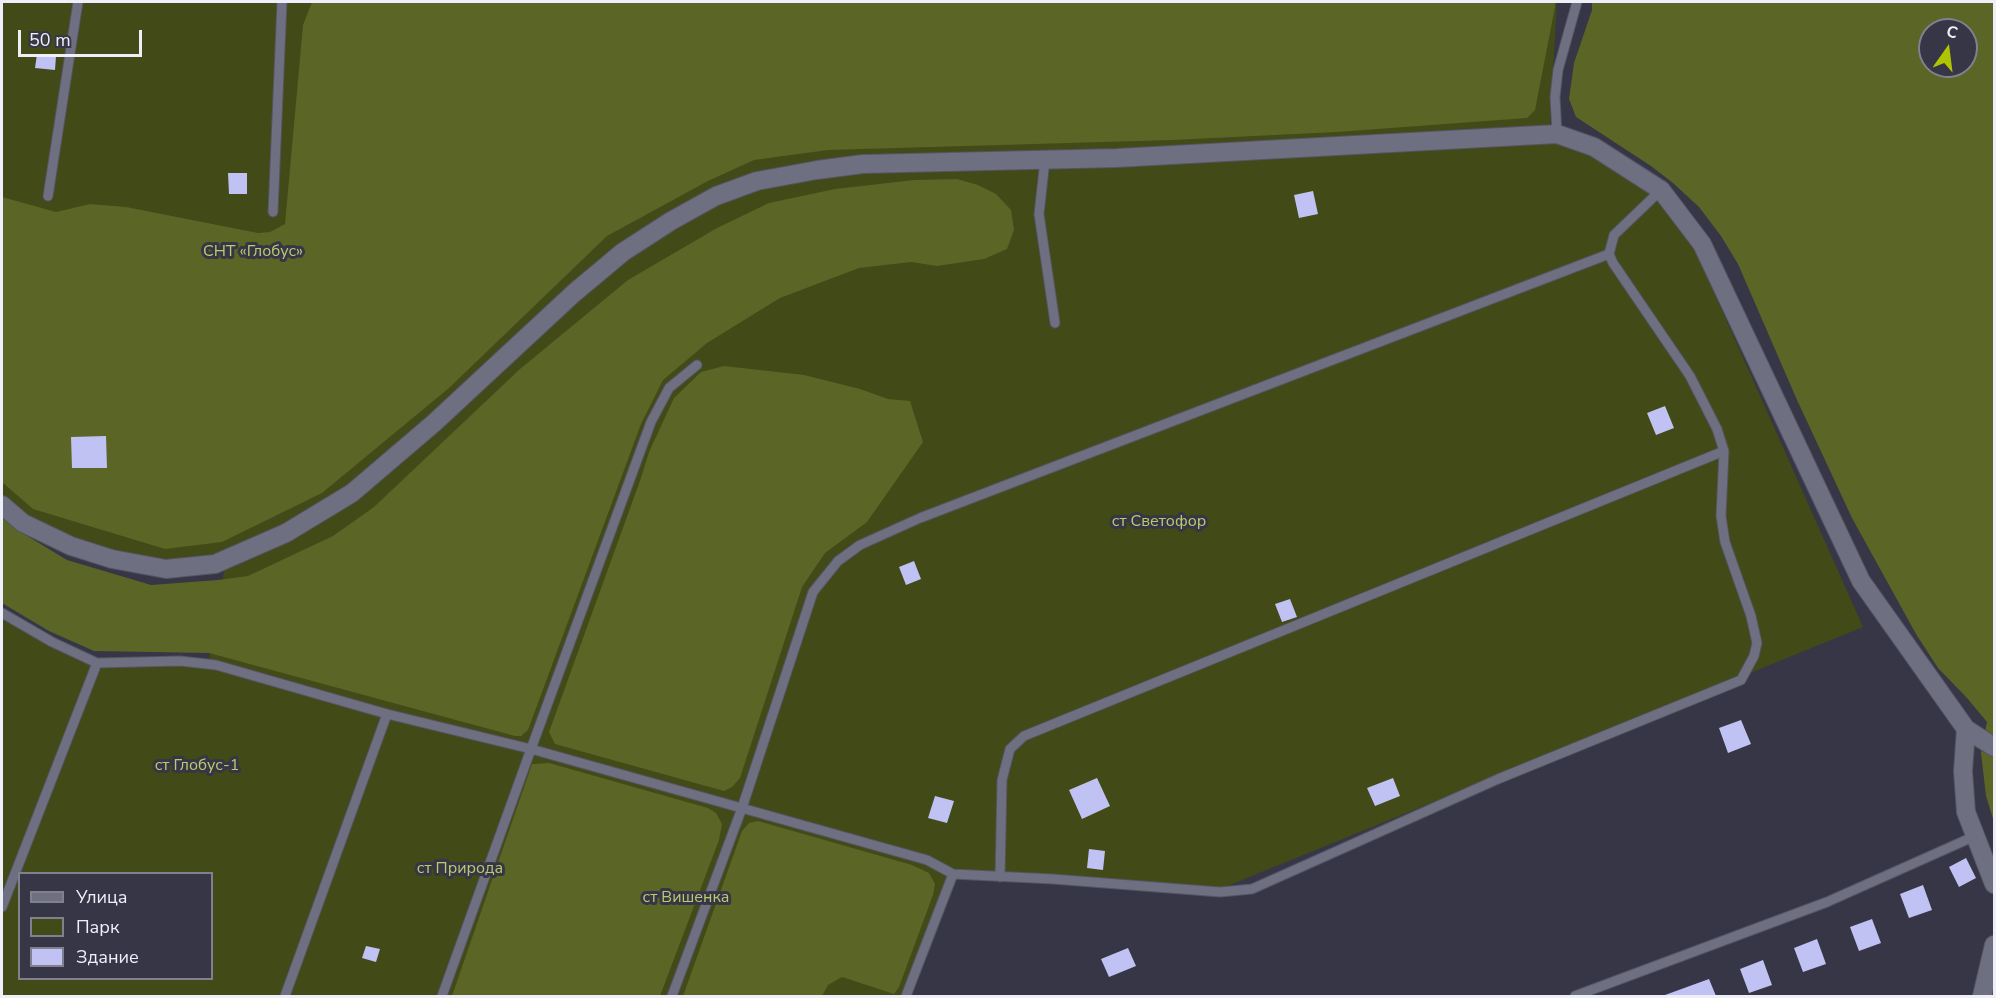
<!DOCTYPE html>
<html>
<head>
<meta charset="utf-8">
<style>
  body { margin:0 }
  #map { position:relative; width:1996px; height:998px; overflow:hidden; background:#363646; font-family:"Nunito Sans",sans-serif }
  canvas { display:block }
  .frame { position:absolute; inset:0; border:3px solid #efeffa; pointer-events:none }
  .legend { position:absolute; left:18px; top:872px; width:195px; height:108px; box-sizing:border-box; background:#363646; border:2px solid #80808e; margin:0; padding:8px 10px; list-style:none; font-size:18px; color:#efeffa }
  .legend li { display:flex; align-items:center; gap:12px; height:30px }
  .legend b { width:30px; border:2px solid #80808e }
  .north { position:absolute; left:1918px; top:18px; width:60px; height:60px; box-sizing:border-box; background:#363646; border:2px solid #80808e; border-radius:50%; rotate:14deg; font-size:16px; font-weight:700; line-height:24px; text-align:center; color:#efeffa }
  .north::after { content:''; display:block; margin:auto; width:21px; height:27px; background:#afc504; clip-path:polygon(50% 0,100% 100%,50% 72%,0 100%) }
  .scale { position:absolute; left:18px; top:30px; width:124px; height:27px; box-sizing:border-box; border:3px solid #efeffa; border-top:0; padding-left:8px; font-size:18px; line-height:21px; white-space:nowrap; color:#efeffa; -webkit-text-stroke:4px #363646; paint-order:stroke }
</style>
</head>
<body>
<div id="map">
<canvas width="1996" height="998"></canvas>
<div class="frame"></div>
<ul class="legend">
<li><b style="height:8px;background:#6f6f82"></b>Улица</li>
<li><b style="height:16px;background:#424a17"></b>Парк</li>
<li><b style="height:16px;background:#c1c2f4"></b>Здание</li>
</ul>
<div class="north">С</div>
<div class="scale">50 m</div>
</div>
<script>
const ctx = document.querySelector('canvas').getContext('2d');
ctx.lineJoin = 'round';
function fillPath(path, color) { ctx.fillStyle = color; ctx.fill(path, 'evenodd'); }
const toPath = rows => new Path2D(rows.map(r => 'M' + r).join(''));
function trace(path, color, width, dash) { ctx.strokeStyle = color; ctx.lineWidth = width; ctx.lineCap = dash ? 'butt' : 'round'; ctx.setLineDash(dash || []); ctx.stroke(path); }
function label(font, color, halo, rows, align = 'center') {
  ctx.font = font + ' "Nunito Sans",sans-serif'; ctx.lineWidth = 6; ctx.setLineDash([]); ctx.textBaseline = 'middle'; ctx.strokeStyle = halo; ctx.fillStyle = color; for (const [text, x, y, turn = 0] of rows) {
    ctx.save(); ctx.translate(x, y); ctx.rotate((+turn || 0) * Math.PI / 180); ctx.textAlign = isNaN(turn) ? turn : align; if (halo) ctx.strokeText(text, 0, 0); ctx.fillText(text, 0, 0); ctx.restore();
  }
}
fillPath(toPath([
  [2,2,1557,2,1549,141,1615,159,1679,214,1863,627,1215,891,958,873,909,996,2,996,2,614,95,667,209,659,225,566,155,577,68,556,2,513],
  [20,874,212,874,212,978,20,978]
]), '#424a17');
fillPath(toPath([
  [312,2,1555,2,1555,7,1535,110,1527,118,1337,132,1172,140,828,150,754,160,708,181,607,236,449,388,322,493,222,542,165,549,33,509,2,482,2,197,56,212,90,204,126,207,258,233,270,232,285,224,303,25],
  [1592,2,1994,2,1994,822,1986,796,1981,753,1987,722,1967,698,1938,668,1916,634,1852,518,1797,400,1738,264,1721,236,1699,207,1673,183,1651,166,1576,117,1569,99,1574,63,1592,10],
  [1930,30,1966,30,1966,66,1930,66],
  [957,179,978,185,996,194,1011,210,1014,230,1007,249,984,259,937,266,911,262,859,268,780,298,707,343,663,380,641,424,528,730,521,736,515,736,209,653,94,651,49,631,2,603,2,518,29,537,67,560,151,585,218,580,248,576,333,536,374,507,520,369,628,280,717,228,769,203,835,189,914,180],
  [724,366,804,375,860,389,888,399,910,401,923,442,867,522,825,553,802,587,740,778,732,787,724,791,555,744,549,732,641,478,649,452,674,398,701,372],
  [549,763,708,808,716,813,722,824,719,840,660,996,452,996,532,764],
  [758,821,912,865,929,873,935,884,933,895,899,987,894,994,842,977,828,985,822,996,683,996,742,831,749,823]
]), '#5b6525');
fillPath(toPath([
  [37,54,56,56,55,70,35,68],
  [228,173,247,173,247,194,229,194],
  [1313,191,1318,214,1299,218,1294,195],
  [1665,406,1674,428,1656,435,1647,413],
  [106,436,107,468,72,468,71,437],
  [914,561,921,579,906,585,899,567],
  [1290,599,1297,617,1282,622,1275,604],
  [1741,720,1751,744,1728,753,1719,728],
  [1097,778,1110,806,1082,819,1069,790],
  [1393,778,1400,796,1375,806,1367,788],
  [935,796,954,801,947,823,928,818],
  [1089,849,1105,851,1103,870,1087,868],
  [1966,858,1976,878,1959,887,1949,867],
  [1923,885,1932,910,1909,918,1900,894],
  [1872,919,1881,943,1859,951,1850,927],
  [1817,939,1826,964,1803,972,1794,948],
  [366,946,380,949,376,962,362,958],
  [1128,948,1136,966,1109,977,1101,959],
  [1763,960,1772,985,1749,993,1740,969],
  [1709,979,1716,996,1665,996,1665,995]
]), '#c1c2f4');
const lane = toPath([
  [1557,134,1555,97,1558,70,1577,2],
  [1045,160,1039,214,1055,323],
  [48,196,78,2],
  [273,212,282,2],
  [2,613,52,642,97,663,180,661,216,665,387,714,531,749,927,860,953,874,1053,879,1220,892,1252,889,1498,779,1741,680,1754,656,1757,643,1751,616,1725,542,1721,516,1724,451,1717,429,1690,376,1613,263,1609,254,1614,235,1661,190],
  [1000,877,1002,780,1010,749,1024,736,1724,451],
  [2,907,97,663],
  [285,996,387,714],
  [442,996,531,749,651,422,669,388,697,365],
  [672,996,742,808,813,592,838,561,860,545,920,518,1609,254],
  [906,996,953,874],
  [1575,996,1827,902,1975,836]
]);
const street = toPath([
  [2,505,23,523,71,546,112,559,166,569,215,564,286,533,352,493,434,423,574,293,623,252,671,221,716,196,757,181,817,170,863,164,1117,158,1557,134,1594,147,1661,190,1702,244,1861,581,1966,729,1994,747],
  [1966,729,1963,771,1966,812,1994,884],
  [1982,996,1994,945]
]);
trace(lane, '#545462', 11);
trace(street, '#545462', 20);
trace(lane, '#6f6f82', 9);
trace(street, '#6f6f82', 18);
label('16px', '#baca6f', '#363646', [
  ["СНТ «Глобус»",253,252],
  ["ст Светофор",1159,522],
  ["ст Глобус-1",197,766],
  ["ст Природа",460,869],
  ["ст Вишенка",686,898]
]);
</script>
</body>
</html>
